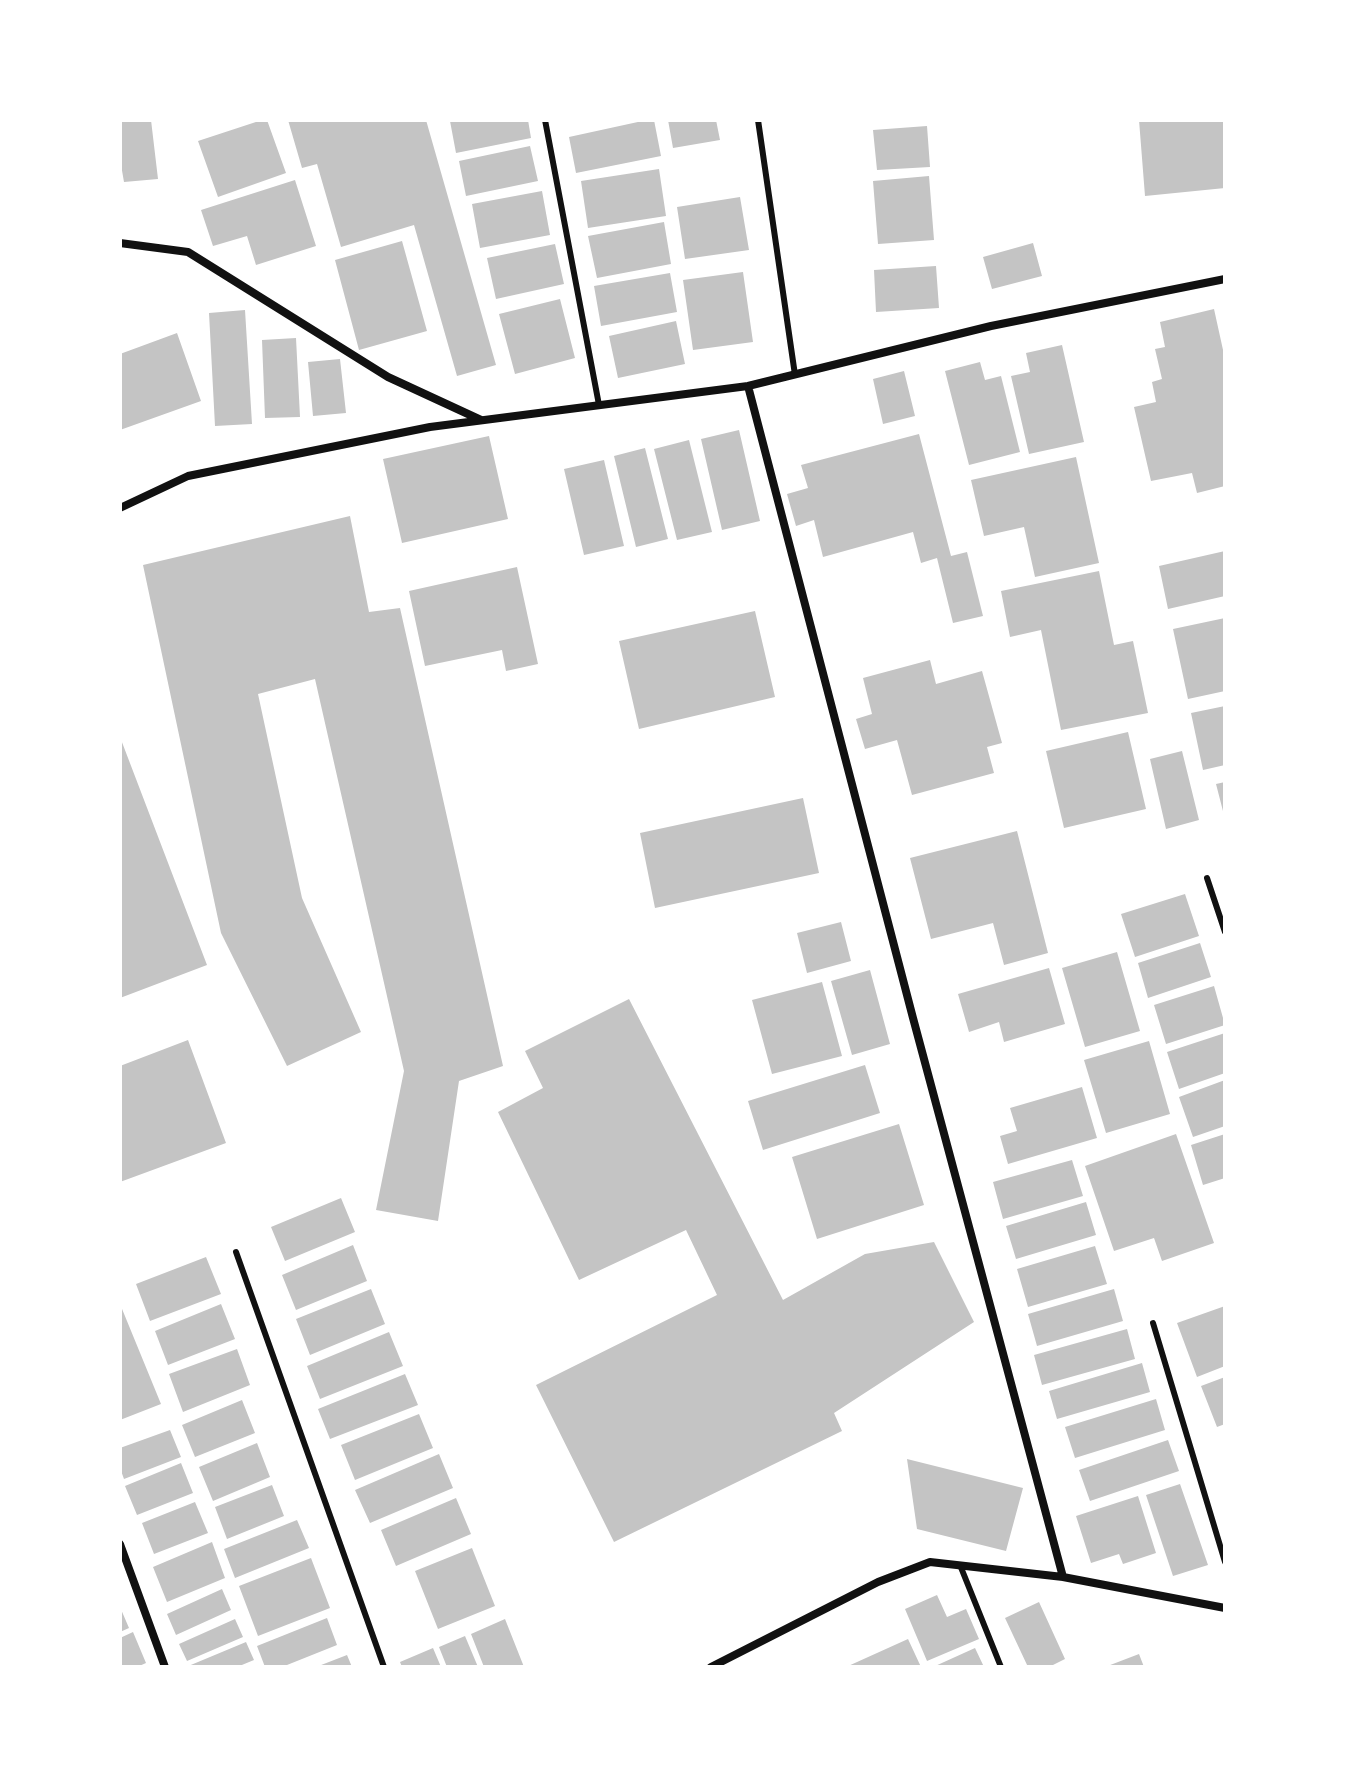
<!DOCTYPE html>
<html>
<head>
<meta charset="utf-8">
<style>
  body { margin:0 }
  #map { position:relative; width:1345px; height:1787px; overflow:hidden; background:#fff; font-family:"Noto Serif",serif }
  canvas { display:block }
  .frame { position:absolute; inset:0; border:122px solid #fff; pointer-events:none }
</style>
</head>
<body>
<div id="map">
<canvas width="1345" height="1787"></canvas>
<div class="frame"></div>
</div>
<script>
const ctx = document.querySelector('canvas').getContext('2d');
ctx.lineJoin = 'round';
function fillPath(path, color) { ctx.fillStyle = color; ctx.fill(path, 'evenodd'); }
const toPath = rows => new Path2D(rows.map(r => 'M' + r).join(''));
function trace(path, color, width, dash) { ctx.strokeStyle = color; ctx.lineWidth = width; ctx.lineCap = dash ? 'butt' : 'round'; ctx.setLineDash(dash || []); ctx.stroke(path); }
fillPath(toPath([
  [120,120,151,120,158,179,124,182,120,159],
  [262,120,267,120,286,173,218,197,198,141],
  [288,120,426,120,496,365,457,376,414,225,341,247,317,164,302,168],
  [528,120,531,138,456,153,450,121],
  [647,120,654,120,661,156,576,173,569,137],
  [668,120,716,120,720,140,673,148],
  [1139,120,1225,120,1225,188,1145,196],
  [927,126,930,167,877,170,873,130],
  [530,146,538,181,466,196,459,161],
  [659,169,666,216,588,228,581,181],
  [929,176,934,240,878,244,873,181],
  [295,180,316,246,256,265,247,236,213,246,201,210],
  [542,191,550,235,480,248,472,204],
  [740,197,749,250,685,259,677,207],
  [664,222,671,264,597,278,588,236],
  [402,241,427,331,359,350,335,260],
  [1033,243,1042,276,992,289,983,257],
  [555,244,564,284,496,299,487,258],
  [936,266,939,308,876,312,874,270],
  [743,272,753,342,693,350,683,280],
  [670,273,677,312,601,326,594,286],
  [560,299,575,358,515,374,499,314],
  [1214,309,1225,359,1225,486,1197,493,1192,473,1151,481,1134,407,1156,402,1152,382,1162,379,1155,349,1165,347,1160,322],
  [245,310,252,424,215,426,209,313],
  [676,321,685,364,618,378,609,336],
  [177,333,201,401,120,430,120,354],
  [296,338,300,417,265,418,262,340],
  [1062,345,1084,442,1029,454,1011,376,1030,372,1026,353],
  [340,359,346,413,313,416,308,362],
  [980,362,985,380,1001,376,1020,452,969,465,945,371],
  [904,371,915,416,883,424,873,379],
  [739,430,760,521,722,530,701,439],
  [919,434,951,556,967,552,983,616,953,623,937,558,921,563,913,532,823,557,814,520,796,526,787,494,808,488,801,465],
  [489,436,508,519,402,543,383,459],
  [689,440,712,532,677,540,654,449],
  [645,448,668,539,636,547,614,456],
  [1076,457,1099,563,1035,577,1024,527,984,536,971,480],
  [604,460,624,546,584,555,564,469],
  [350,516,369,612,400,608,503,1066,459,1081,438,1221,376,1210,404,1071,315,679,258,694,302,898,361,1032,287,1066,221,933,143,565],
  [1225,551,1225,596,1168,609,1159,566],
  [517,567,538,664,506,671,502,650,425,666,409,591],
  [1099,571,1114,645,1133,641,1148,713,1061,730,1041,630,1010,637,1001,591],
  [755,611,775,697,639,729,619,641],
  [1225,618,1225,691,1188,699,1173,629],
  [930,660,936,684,982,671,1002,743,987,747,994,773,912,795,897,740,865,749,856,719,872,714,863,678],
  [1225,706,1225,765,1203,770,1191,713],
  [1128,732,1146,809,1064,828,1046,751],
  [120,737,207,965,120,998],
  [1182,751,1199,820,1166,829,1150,759],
  [1225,782,1225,815,1224,815,1216,784],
  [803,798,819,873,655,908,640,833],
  [1017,831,1048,953,1004,965,993,923,931,939,910,858],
  [1185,894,1199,936,1135,957,1121,914],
  [841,922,851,961,807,973,797,933],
  [1200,943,1211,977,1148,998,1138,963],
  [1117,952,1140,1031,1085,1047,1062,968],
  [1049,968,1065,1024,1004,1042,999,1022,969,1032,958,994],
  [870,970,890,1044,852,1055,831,981],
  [822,982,842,1056,772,1074,752,1000],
  [1214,986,1225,1025,1166,1044,1154,1005],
  [629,999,783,1300,865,1254,934,1242,974,1322,834,1413,842,1431,614,1542,536,1385,717,1295,686,1230,579,1280,498,1112,543,1088,525,1051],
  [1225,1033,1225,1073,1179,1089,1167,1052],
  [188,1040,226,1143,120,1182,120,1066],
  [1149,1041,1170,1114,1106,1133,1084,1060],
  [865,1065,880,1113,763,1150,748,1101],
  [1225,1080,1225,1126,1193,1137,1179,1097],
  [1082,1087,1097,1138,1008,1164,1000,1136,1017,1131,1010,1108],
  [899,1124,924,1205,817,1239,792,1157],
  [1176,1134,1214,1243,1162,1261,1154,1238,1114,1251,1085,1166],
  [1225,1134,1225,1178,1203,1185,1191,1145],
  [1072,1160,1083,1196,1003,1219,993,1182],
  [341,1198,355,1232,285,1261,271,1227],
  [1086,1202,1096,1235,1016,1259,1006,1226],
  [353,1245,367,1281,296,1310,282,1275],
  [1095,1246,1107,1284,1028,1307,1017,1269],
  [206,1257,221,1294,150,1321,136,1284],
  [371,1289,385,1324,310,1355,296,1319],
  [1114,1289,1123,1321,1037,1346,1028,1314],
  [120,1304,161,1404,120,1420],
  [221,1304,235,1339,168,1365,155,1331],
  [1225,1306,1225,1366,1197,1377,1177,1323],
  [1127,1329,1135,1359,1042,1385,1034,1355],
  [389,1332,403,1366,320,1399,307,1366],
  [237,1349,250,1385,183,1412,169,1374],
  [1142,1363,1150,1392,1057,1419,1049,1391],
  [405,1374,418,1405,330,1439,318,1409],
  [1225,1377,1225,1424,1217,1427,1201,1386],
  [1156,1399,1165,1430,1075,1458,1065,1427],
  [242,1400,255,1433,195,1457,182,1425],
  [419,1414,433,1448,355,1480,341,1445],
  [170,1430,181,1457,124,1479,120,1468,120,1448],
  [1168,1440,1179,1471,1090,1501,1079,1470],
  [257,1443,270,1477,213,1501,199,1467],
  [439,1454,453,1488,370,1523,355,1490],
  [907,1459,1023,1488,1006,1551,917,1529],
  [181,1463,193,1493,137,1515,125,1486],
  [1180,1484,1208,1565,1173,1576,1146,1495],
  [272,1485,284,1516,227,1539,215,1507],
  [1138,1496,1156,1553,1123,1564,1119,1554,1091,1563,1076,1516],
  [456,1498,471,1534,396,1566,381,1530],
  [195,1502,208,1533,154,1554,142,1523],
  [297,1520,309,1548,235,1578,224,1549],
  [212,1542,225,1578,167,1602,153,1567],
  [472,1548,495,1606,438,1629,415,1571],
  [311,1558,330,1608,258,1636,239,1586],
  [222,1589,231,1610,176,1635,167,1614],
  [937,1595,947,1617,966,1609,979,1639,927,1661,905,1609],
  [1039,1602,1065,1659,1049,1667,1028,1667,1005,1618],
  [120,1607,129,1628,120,1632],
  [327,1618,337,1645,282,1667,265,1667,257,1646],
  [235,1619,243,1637,187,1661,179,1644],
  [505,1619,524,1667,484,1667,471,1634],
  [133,1632,146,1663,137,1667,120,1667,120,1638],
  [465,1636,478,1667,447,1667,439,1647],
  [908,1639,921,1667,846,1667],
  [246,1642,254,1660,237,1667,186,1667],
  [433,1648,441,1667,402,1667,400,1662],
  [975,1648,984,1667,933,1667],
  [1139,1654,1144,1667,1105,1667],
  [347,1655,352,1667,316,1667]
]), '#c4c4c4');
trace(toPath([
  [545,120,599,405],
  [758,120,795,375],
  [1207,878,1225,932],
  [236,1252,384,1667],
  [1153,1323,1225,1562],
  [960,1565,1001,1667]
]), '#111', 6);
trace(toPath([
  [120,243,188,252,388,377,481,420],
  [748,386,913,1018,1063,1577],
  [120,508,188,476,430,427,748,386,991,326,1225,279],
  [120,1544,165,1667],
  [711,1667,878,1582,930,1562,1063,1577,1225,1608]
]), '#111', 8);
</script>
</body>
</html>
